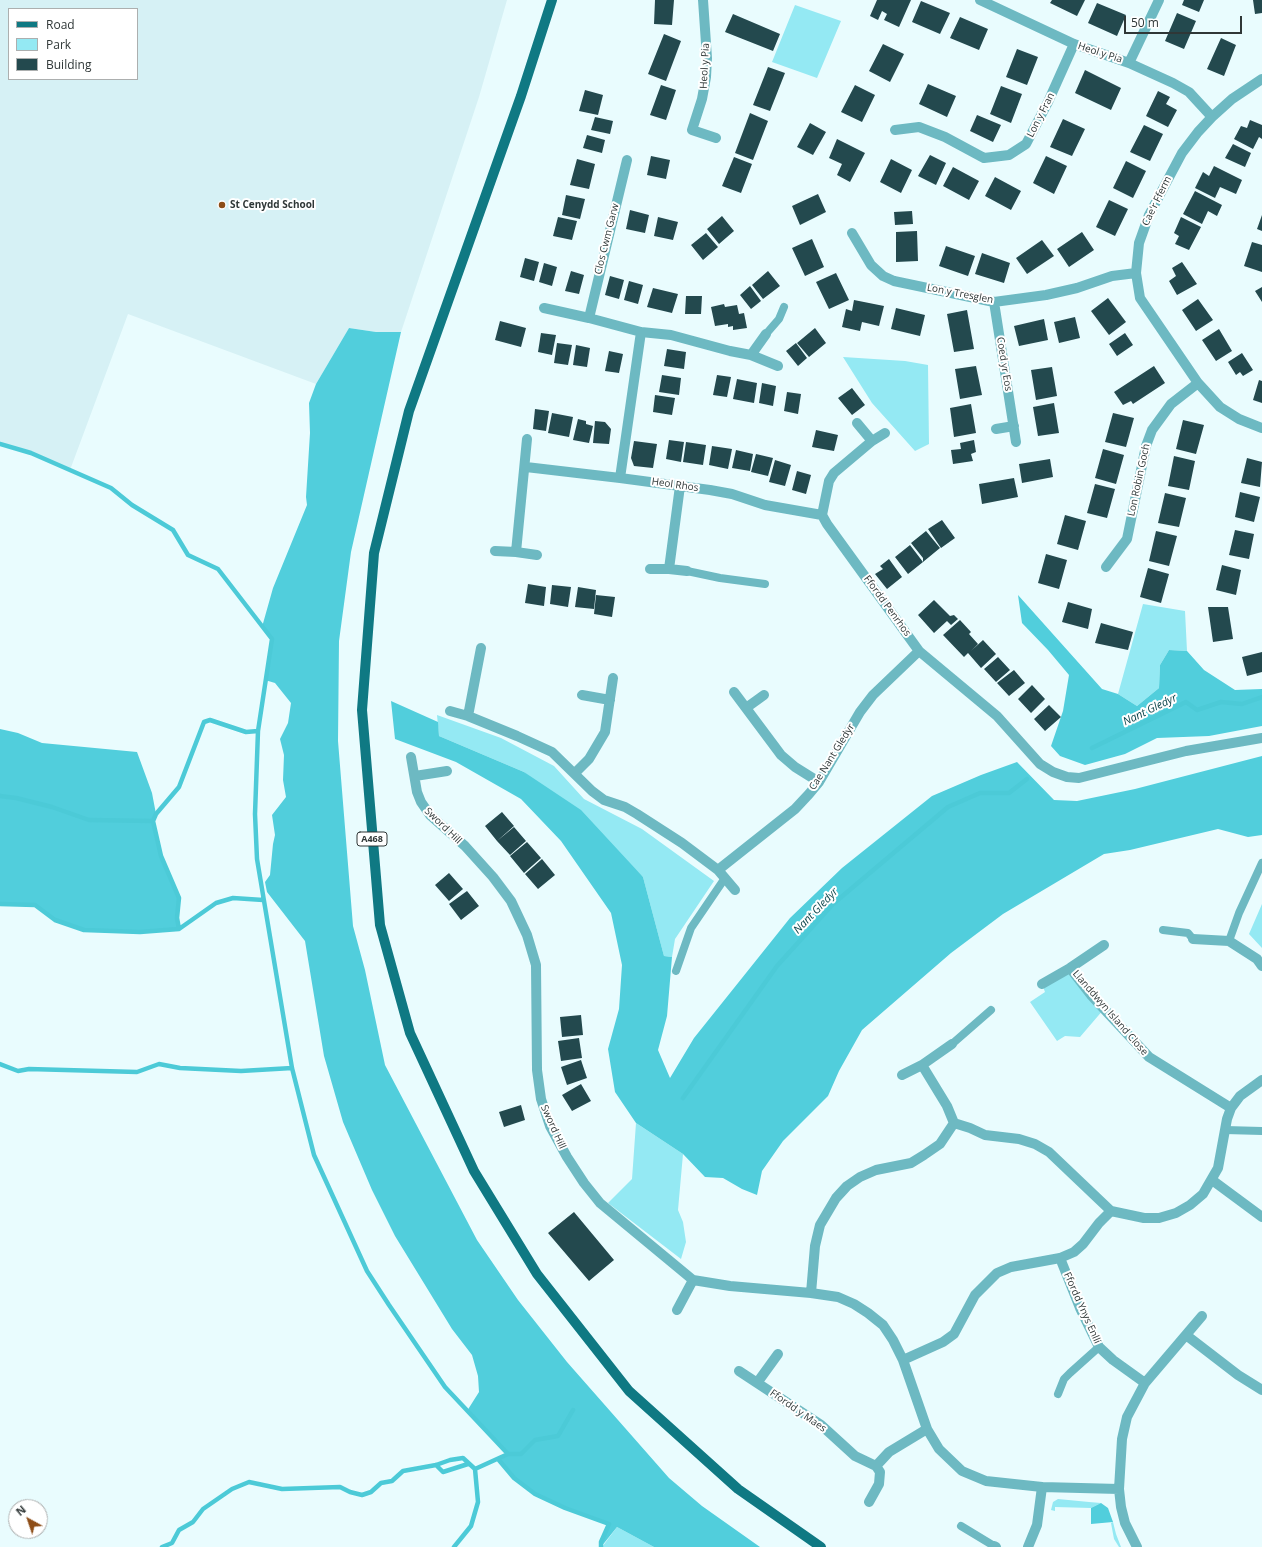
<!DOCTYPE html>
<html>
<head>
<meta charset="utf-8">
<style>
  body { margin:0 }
  #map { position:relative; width:1262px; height:1547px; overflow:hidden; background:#e9fcfe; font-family:"Open Sans",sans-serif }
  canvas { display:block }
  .legend { position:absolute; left:8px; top:8px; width:130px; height:72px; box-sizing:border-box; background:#fff; border:1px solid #acafaf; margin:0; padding:5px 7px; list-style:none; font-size:12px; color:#2f3737 }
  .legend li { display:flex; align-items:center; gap:8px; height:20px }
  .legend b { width:20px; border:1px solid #acafaf }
  .north { position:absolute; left:8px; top:1499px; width:40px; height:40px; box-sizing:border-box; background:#fff; border:1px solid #acafaf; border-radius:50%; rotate:320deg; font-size:11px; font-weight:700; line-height:16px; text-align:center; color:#2f3737 }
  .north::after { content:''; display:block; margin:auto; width:14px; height:18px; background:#8d4d17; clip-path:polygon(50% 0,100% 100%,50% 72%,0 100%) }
  .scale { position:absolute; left:1124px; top:16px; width:118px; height:18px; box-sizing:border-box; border:2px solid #2f3737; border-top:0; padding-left:5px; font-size:12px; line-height:14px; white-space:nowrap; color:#2f3737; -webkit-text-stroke:3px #fff; paint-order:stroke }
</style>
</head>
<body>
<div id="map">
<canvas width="1262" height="1547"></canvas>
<ul class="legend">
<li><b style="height:5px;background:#0f7983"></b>Road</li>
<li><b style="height:11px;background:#94e9f3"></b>Park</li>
<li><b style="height:11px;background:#23494e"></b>Building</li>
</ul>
<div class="north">N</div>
<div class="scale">50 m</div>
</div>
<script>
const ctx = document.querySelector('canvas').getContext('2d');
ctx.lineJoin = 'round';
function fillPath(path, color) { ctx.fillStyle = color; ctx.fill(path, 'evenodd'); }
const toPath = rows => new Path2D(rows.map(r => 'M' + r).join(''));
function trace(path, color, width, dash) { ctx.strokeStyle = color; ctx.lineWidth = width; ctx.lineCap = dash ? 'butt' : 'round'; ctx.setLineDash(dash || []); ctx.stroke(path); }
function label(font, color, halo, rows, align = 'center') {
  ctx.font = font + ' "Open Sans",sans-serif'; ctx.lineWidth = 4; ctx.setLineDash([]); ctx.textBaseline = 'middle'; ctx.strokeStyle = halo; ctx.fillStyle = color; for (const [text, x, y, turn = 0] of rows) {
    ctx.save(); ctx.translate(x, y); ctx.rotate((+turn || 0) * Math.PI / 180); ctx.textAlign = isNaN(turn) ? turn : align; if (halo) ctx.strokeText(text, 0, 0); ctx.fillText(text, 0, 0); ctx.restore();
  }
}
fillPath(toPath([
  [0,0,507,0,479,97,401,332,376,332,349,328,316,384,128,314,70,470,31,453,0,444],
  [9,9,137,9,137,79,9,79]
]), '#d6f1f5');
fillPath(toPath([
  [795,5,841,21,817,78,772,62],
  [843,357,905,361,928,365,929,444,915,451,872,403],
  [1143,604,1185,611,1187,651,1169,650,1160,665,1159,688,1137,706,1118,694],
  [437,715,501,738,554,766,584,799,642,829,714,881,675,939,672,957,664,956,643,877,524,772,439,736],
  [1262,904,1262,948,1249,934],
  [1070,968,1104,1009,1080,1037,1065,1036,1057,1041,1030,1002,1045,992,1042,984],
  [636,1123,683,1154,678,1210,683,1222,686,1242,681,1259,608,1203,632,1179],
  [1058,1499,1089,1502,1101,1503,1091,1508,1055,1507,1055,1511,1051,1510,1053,1502],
  [1113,1522,1116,1534,1121,1547,1119,1547,1114,1539,1111,1523],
  [617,1527,654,1547,602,1547]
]), '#94e9f3');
fillPath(toPath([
  [349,328,376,332,401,332,351,552,339,641,338,741,353,926,365,970,385,1065,477,1240,518,1300,567,1362,669,1478,702,1506,760,1547,654,1547,617,1527,601,1547,601,1542,609,1524,565,1508,535,1494,514,1478,498,1459,507,1454,467,1411,479,1392,478,1376,472,1355,452,1329,395,1236,372,1190,343,1122,324,1056,305,941,267,892,265,882,270,875,273,844,275,835,272,815,286,797,283,780,284,755,280,739,288,723,291,703,275,683,265,680,272,639,262,627,273,588,307,505,306,497,310,433,309,403,316,384],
  [1018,595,1102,689,1118,694,1137,706,1159,688,1160,665,1169,650,1187,651,1204,670,1235,690,1262,689,1262,726,1209,736,1157,738,1125,754,1085,765,1060,756,1051,746,1063,711,1069,675,1048,650,1022,623],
  [391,701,438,722,439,736,524,772,581,810,643,877,664,956,672,957,667,1016,658,1050,670,1078,694,1038,790,918,842,868,932,796,981,775,1017,762,1054,800,1077,801,1135,789,1262,756,1262,835,1248,837,1218,829,1130,850,1104,854,1003,914,951,953,862,1030,839,1071,828,1096,783,1141,762,1171,757,1195,742,1189,723,1178,705,1177,683,1154,636,1123,615,1092,608,1049,619,1009,622,965,611,913,561,841,521,799,456,762,395,739],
  [0,729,18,733,42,743,137,752,152,793,156,814,153,821,161,856,179,898,177,918,179,929,140,932,84,930,55,920,35,905,0,904],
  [1101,1503,1108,1508,1113,1522,1091,1524,1091,1508]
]), '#51cedc');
trace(toPath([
  [0,444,31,453,111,488,132,505,173,530,188,555,218,569,272,639,258,731,255,814,257,859,292,1068,314,1155,367,1271,389,1305,445,1387,508,1454],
  [1092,748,1186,702,1197,710,1221,702,1242,704,1262,697],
  [0,796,16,798,52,807,89,820,153,821],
  [0,904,35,905,55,920,84,930,140,932,179,929,216,903,233,898,263,900],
  [179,929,177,918,179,898,161,856,153,821,156,814,179,787,204,722,210,720,246,732,258,731],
  [0,1064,18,1071,29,1069,137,1072,159,1064,180,1068,241,1071,292,1068],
  [683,1098,777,966,833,904,948,807,980,793,1009,793,1027,779],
  [498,1459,514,1478,535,1494,565,1508,609,1524,601,1542,601,1547],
  [436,1465,443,1472,468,1464],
  [162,1547,172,1543,179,1530,193,1522,203,1509,232,1489,249,1482,282,1489,340,1487,350,1492,362,1495,371,1492,381,1483,392,1481,403,1471,436,1465,450,1460,463,1458,475,1469],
  [454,1547,471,1526,478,1502,475,1469,508,1454,521,1454,535,1440,558,1436,573,1410]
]), '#4ccad7', 4.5);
fillPath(toPath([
  [655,0,674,0,672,25,654,24],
  [877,0,911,0,899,27,884,20,887,14,882,11,878,20,870,16],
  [1052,0,1085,0,1077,16,1050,3],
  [1184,0,1204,0,1199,12,1182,5],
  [1253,0,1262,0,1262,13,1255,14],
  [921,1,950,13,940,34,912,22],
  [1097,3,1126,15,1117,36,1088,23],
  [1177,13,1196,21,1184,49,1165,41],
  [733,14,780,34,773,51,725,32],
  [960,17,988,29,979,50,950,38],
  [664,34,681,41,666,81,648,74],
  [1221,38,1236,45,1224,76,1207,69],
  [883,44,904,54,890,82,869,71],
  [1017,49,1038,57,1027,85,1006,77],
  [768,67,785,73,770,111,753,105],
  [1085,70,1121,88,1111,110,1075,93],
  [928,84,956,96,947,117,919,104],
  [661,85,676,90,666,120,650,115],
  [855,85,875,95,862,122,841,112],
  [1001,86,1022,94,1011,123,990,114],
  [585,90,603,95,598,115,579,111],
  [1158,91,1170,97,1166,104,1177,110,1168,127,1146,116],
  [750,113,768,121,753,160,735,153],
  [977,115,1001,125,993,142,970,131],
  [595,117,613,121,610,134,591,130],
  [1063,119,1085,129,1072,156,1050,147],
  [1250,120,1262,125,1262,139,1259,137,1253,149,1234,139,1241,126,1247,128],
  [810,123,826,132,813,155,797,147],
  [1144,125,1163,134,1150,161,1130,152],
  [587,135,605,140,602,153,583,148],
  [837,139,865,153,850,182,837,175,842,164,829,158],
  [1233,144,1251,153,1245,167,1225,158],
  [930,155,946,163,936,185,918,176],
  [651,156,670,160,666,179,647,175],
  [1046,156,1067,166,1054,194,1033,183],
  [734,157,752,164,741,193,722,186],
  [577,159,595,164,589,189,570,185],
  [891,159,912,170,901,193,880,182],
  [1126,161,1146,171,1133,198,1113,188],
  [1214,166,1242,180,1236,194,1220,187,1215,198,1195,188,1203,172,1209,176],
  [953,167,979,181,969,200,943,186],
  [995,177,1021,191,1011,210,985,196],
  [1195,191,1222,205,1217,216,1208,211,1202,224,1183,214],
  [818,194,826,212,800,225,792,206],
  [566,195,585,199,580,219,562,215],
  [1109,200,1128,209,1115,236,1096,227],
  [630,210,649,215,645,233,626,229],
  [912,211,913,224,895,225,894,212],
  [1262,215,1262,231,1257,229],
  [722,216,734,231,719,244,707,229],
  [558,217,577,221,572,240,553,236],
  [658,217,678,222,673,240,654,236],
  [1181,217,1201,227,1189,250,1175,244,1179,236,1174,233],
  [917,231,918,261,896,262,896,232],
  [1082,232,1094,250,1069,267,1057,249],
  [706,233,718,247,703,260,691,245],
  [812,239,824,267,805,276,792,248],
  [1042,240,1054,256,1027,274,1016,258],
  [1252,242,1262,245,1262,272,1244,266],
  [946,246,975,256,968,276,939,266],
  [982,253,1010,263,1004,283,975,274],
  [525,258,539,262,534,281,520,277],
  [1182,262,1197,284,1177,295,1169,281,1176,276,1172,268],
  [544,263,557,267,552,286,539,282],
  [571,271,584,275,579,294,565,291],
  [768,271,780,286,763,299,752,285],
  [836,273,849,300,829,309,816,282],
  [610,276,624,280,619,299,605,295],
  [629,281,643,285,638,304,624,300],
  [750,286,761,301,751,309,740,295],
  [1262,287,1262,302,1255,291],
  [653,288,678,294,672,313,647,307],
  [686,296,702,296,701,314,685,314],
  [1108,298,1126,322,1109,335,1091,311],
  [1198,299,1213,320,1196,331,1182,310],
  [854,300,884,306,879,326,862,322,860,331,842,327,846,309,852,311],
  [724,304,725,307,737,305,739,314,744,313,747,328,733,330,733,326,728,327,728,324,715,326,711,307],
  [896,308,925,315,920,336,891,329],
  [967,310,974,349,954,352,947,314],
  [1075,317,1080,338,1059,343,1054,322],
  [1044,319,1048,340,1019,346,1014,326],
  [500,321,526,328,521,347,495,340],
  [815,328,826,343,809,357,797,343],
  [1219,329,1232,351,1216,361,1202,340],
  [541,333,556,335,552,355,538,352],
  [1125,333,1133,345,1117,356,1109,344],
  [557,343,572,345,568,365,554,363],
  [796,343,807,358,798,366,786,351],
  [576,345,590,348,587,367,573,365],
  [667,349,686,352,684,369,664,366],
  [609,351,623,354,619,373,605,371],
  [1242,353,1253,370,1243,376,1240,372,1236,375,1228,362],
  [976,366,982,395,960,399,955,369],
  [1154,366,1165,383,1133,404,1131,401,1123,405,1114,392],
  [1052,367,1057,396,1036,400,1031,370],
  [662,375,681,378,679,395,659,392],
  [717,375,731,377,727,397,713,395],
  [737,379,757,383,754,403,733,399],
  [1259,380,1262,381,1262,403,1253,400],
  [762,383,776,386,773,406,759,403],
  [852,388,865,405,852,415,838,398],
  [787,392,801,394,798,414,784,411],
  [655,395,675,398,672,415,653,412],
  [1054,403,1059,433,1038,436,1033,407],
  [971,404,976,433,954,437,950,408],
  [535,409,549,411,546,431,533,429],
  [552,413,573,417,569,437,548,433],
  [1113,413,1134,418,1126,447,1105,442],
  [578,419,586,421,586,424,593,426,589,443,573,440],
  [1183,420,1204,425,1196,454,1176,449],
  [595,421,605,422,611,429,609,444,593,443],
  [816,430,838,435,834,451,812,447],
  [669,440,684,442,681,462,666,459],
  [974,440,976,452,971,454,973,461,953,464,951,450,961,449,960,443],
  [634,441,657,444,653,468,634,466,631,458],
  [686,442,706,445,703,465,683,462],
  [712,446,732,449,728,469,709,465],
  [1103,449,1124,455,1116,484,1095,478],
  [736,450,753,454,750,471,732,468],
  [756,454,773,458,768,476,751,472],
  [1174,456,1195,461,1189,490,1168,486],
  [1247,458,1262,462,1260,487,1241,483],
  [1050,459,1053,477,1022,483,1019,464],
  [775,460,791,465,785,486,769,482],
  [797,471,811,475,806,494,792,490],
  [1014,478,1018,497,982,504,979,484],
  [1095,484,1115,489,1107,518,1087,513],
  [1240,492,1260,497,1254,522,1235,517],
  [1165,493,1186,498,1179,527,1158,523],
  [1065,515,1086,521,1078,550,1057,544],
  [942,520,955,538,941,548,928,529],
  [1235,530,1254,534,1249,559,1229,555],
  [926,531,940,548,923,562,923,558,911,543],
  [1156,531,1177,536,1169,566,1149,561],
  [910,545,923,562,908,574,895,557],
  [1046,554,1067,560,1059,589,1038,583],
  [889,559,902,577,887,589,875,574,883,569,880,566],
  [1222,565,1241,570,1236,595,1216,590],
  [1148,568,1169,574,1161,603,1140,597],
  [528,584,546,587,544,606,525,603],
  [552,585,571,587,568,607,550,604],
  [578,587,596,590,594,609,575,607],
  [596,595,615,597,612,617,594,614],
  [934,600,950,616,954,615,958,619,951,625,947,621,934,633,918,615],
  [1068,602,1092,609,1088,629,1062,622],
  [1208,607,1228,607,1233,639,1213,642],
  [960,620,971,632,969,634,978,644,971,651,983,640,996,654,981,668,968,653,964,657,943,635],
  [1101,623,1133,632,1128,650,1095,643],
  [1262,652,1262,672,1247,676,1242,657],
  [998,657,1010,670,996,682,984,669],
  [1014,670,1025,683,1009,696,997,683],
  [1032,685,1045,699,1031,713,1018,699],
  [1049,705,1061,717,1045,731,1034,719],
  [502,812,514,826,497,841,485,826],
  [514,827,526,841,510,855,497,841],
  [527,842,541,858,524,873,510,856],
  [542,859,555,875,538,889,525,874],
  [449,873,463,889,449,901,435,885],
  [467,891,479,906,461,920,449,904],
  [581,1015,583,1035,562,1037,560,1017],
  [579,1038,582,1058,561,1061,558,1041],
  [581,1060,587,1078,567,1085,561,1067],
  [581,1084,591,1101,572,1111,562,1095],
  [521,1105,525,1120,504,1127,499,1112],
  [574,1212,614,1260,589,1281,548,1233]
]), '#23494e');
trace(toPath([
  [766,334,779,319,784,307],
  [687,571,720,578,765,584],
  [1163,930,1188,933,1193,939],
  [1229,941,1239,913,1262,863],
  [676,971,691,928,725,878],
  [952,1044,991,1010],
  [1225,1130,1262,1131],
  [1058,1394,1064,1379,1070,1373,1099,1347],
  [961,1526,994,1546]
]), '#6db9c2', 8);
trace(toPath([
  [703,0,707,58,706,77,702,99,692,130,716,138],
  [980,0,1074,44,1129,63,1173,83,1189,92,1212,117],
  [1129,63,1159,0],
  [1262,79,1232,99,1212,117,1198,132,1182,153,1149,215,1139,243,1136,273,1140,298,1198,383,1220,407,1239,419,1262,428],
  [895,130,919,127,945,137,984,158,1009,155,1026,144,1048,102,1074,44],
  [852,233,871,265,883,276,894,281,994,302,1046,295,1077,288,1112,276,1136,273],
  [994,302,1016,442],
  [544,308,589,318,641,332,671,335,730,351,751,355,778,366],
  [589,318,627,160],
  [751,355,766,334],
  [857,423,872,441],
  [996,429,1014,426],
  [885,433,872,441,834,473,829,481,822,515,827,524,919,651,997,716,1040,764,1053,772,1067,777,1079,778,1186,751,1262,738],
  [527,439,516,552,537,555],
  [526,467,620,478,710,490,732,494,765,505,822,515],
  [620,478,641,332],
  [680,486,669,569,687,571],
  [495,551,516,552],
  [1106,567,1127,539,1146,446,1152,430,1171,404,1198,383],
  [650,569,669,569],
  [734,692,781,755,795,767,819,782],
  [582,695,610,700],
  [746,708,764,695],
  [450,711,468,716,517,736,552,752,592,791,604,800,625,807,637,814,682,843,718,870,735,890],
  [468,716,481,648],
  [411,757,417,792,421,802,430,815,465,846,493,877,511,901,527,935,536,965,537,1070,541,1099,550,1126,567,1157,584,1183,600,1203,693,1280,730,1286,811,1293,838,1297,854,1304,868,1313,883,1325,893,1340,903,1360,927,1429,939,1449,962,1471,986,1481,1042,1487,1119,1489],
  [575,773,589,759,605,732,613,678],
  [415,776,447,771],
  [718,870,795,809,809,794,819,782,860,712,873,695,919,651],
  [1193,939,1229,941,1257,959,1262,966],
  [1070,968,1091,995,1149,1057,1231,1108],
  [1042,984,1070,968,1104,945],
  [952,1044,922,1065,947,1106,954,1123],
  [902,1075,922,1065],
  [1212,1180,1262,1217],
  [1060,1258,1080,1308,1099,1347,1113,1360,1145,1383],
  [811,1293,815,1246,820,1225,836,1198,847,1186,860,1177,876,1170,911,1163,924,1155,940,1144,954,1123,970,1128,985,1135,1019,1139,1035,1144,1049,1152,1111,1211,1144,1218,1159,1218,1176,1213,1190,1205,1203,1194,1218,1168,1227,1119,1231,1108,1240,1096,1262,1080],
  [677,1310,693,1280],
  [1186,1335,1238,1375,1262,1390],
  [903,1360,943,1342,954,1334,975,1295,997,1273,1011,1267,1060,1258,1074,1252,1083,1244,1099,1223,1111,1211],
  [739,1371,821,1425,855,1456,876,1466,880,1472,879,1484,869,1502],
  [757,1383,778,1354],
  [876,1466,889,1452,927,1429],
  [994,1546,996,1547],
  [1028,1547,1037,1525,1042,1487],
  [1137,1547,1125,1523,1121,1507,1119,1489,1122,1439,1127,1417,1145,1383,1202,1316]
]), '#6db9c2', 10);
trace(toPath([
  [552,0,521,96,409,411,374,553,362,710,380,925,410,1033,474,1171,537,1274,629,1391,738,1489,821,1547]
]), '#0f7983', 10);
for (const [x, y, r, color] of [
  [222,205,4,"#8d4d17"]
]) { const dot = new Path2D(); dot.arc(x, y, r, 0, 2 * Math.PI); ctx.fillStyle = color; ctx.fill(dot); trace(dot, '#fff', 1.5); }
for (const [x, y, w] of [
  [372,839,30]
]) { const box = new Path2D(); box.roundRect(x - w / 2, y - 7, w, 14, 3); ctx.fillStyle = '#fff'; ctx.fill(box); trace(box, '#2f3737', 1); }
label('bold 9px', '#2f3737', null, [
  ["A468",372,839]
]);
label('10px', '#2f3737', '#fff', [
  ["Heol y Pia",1100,53,18],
  ["Heol y Pia",705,66,-87],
  ["Lon y Fran",1041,115,-63],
  ["Cae'r Fferm",1157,201,-64],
  ["Clos Cwm Garw",607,239,-76],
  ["Lon y Tresglen",960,294,11],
  ["Coed yr Eos",1004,364,81],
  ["Lon Robin Goch",1139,480,-78],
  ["Heol Rhos",675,485,8],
  ["Ffordd Penrhos",887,606,54],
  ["Cae Nant Gledyr",832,757,-58],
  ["Sword Hill",443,826,44],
  ["Llanddwyn Island Close",1110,1013,49],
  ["Sword Hill",553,1127,66],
  ["Ffordd Ynys Enlli",1082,1308,66],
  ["Ffordd y Maes",798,1411,35]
]);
label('bold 10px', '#2f3737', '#fff', [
  ["St Cenydd School",230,205]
], 'left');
label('italic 11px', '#0d464c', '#fff', [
  ["Nant Gledyr",1150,710,-26],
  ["Nant Gledyr",816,911,-46]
]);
</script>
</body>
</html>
